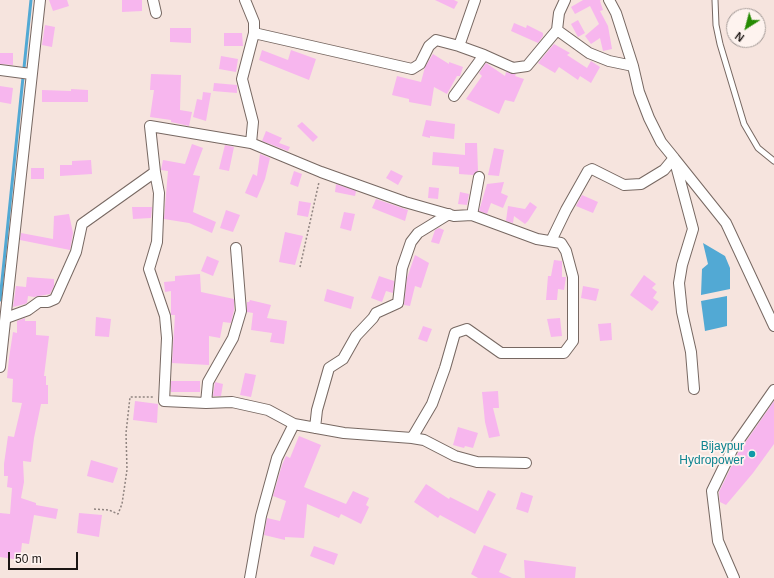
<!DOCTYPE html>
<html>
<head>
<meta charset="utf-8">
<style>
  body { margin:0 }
  #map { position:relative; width:774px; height:578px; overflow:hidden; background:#f6e4de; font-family:Arial,sans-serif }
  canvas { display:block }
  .north { position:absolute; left:726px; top:8px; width:40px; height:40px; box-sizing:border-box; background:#fef3ef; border:1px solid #a39a97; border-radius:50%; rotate:216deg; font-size:11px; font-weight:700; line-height:16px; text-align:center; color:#1b1513 }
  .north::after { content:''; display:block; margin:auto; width:14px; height:18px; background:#268b03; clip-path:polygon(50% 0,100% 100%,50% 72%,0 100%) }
  .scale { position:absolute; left:8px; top:552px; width:70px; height:18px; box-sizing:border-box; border:2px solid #1b1513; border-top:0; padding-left:5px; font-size:12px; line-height:14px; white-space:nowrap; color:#1b1513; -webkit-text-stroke:3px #fef3ef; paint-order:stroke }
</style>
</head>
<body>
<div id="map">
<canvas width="774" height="578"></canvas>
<div class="north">N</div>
<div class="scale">50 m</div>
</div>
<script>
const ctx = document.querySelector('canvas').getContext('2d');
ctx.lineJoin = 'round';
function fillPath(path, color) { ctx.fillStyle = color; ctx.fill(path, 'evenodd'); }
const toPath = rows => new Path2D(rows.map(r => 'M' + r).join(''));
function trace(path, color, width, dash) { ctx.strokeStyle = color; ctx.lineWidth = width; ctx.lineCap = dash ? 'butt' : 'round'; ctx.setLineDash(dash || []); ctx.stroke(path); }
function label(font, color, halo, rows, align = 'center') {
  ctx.font = font + ' Arial,sans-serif'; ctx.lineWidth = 3.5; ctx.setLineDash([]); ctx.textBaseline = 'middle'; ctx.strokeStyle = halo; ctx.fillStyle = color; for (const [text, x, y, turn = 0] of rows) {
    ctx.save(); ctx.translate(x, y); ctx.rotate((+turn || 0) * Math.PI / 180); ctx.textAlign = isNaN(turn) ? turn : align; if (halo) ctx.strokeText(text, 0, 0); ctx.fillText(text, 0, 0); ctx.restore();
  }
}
fillPath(toPath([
  [703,243,725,256,730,268,730,289,701,295,702,269,708,264],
  [727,296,727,326,705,331,701,301]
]), '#52a9d4');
trace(toPath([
  [0,300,31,0]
]), '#52a9d4', 3);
fillPath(toPath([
  [49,0,67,0,69,6,53,11],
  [122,0,142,0,142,11,122,12],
  [435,0,454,0,458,2,454,9],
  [583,0,601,0,600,1,603,10,600,11,608,26,612,49,603,51,600,38,591,44,585,36,599,24,590,6,575,14,571,7],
  [578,20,585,33,578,37,571,24],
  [514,23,526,28,527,25,543,33,543,36,538,43,511,31],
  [45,25,55,27,52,47,42,45],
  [170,28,191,28,191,43,170,42],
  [224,33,242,33,243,46,224,46],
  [554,44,570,53,567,55,587,68,591,61,600,67,591,83,580,76,578,80,559,67,555,73,538,63],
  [262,50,288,60,291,50,316,59,309,80,259,60],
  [0,53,13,53,13,65,0,64],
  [433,54,449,64,449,62,463,67,460,76,457,76,447,94,434,87,431,106,409,102,409,99,392,95,397,76,421,82,425,67],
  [221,56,238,59,236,72,219,69],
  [486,63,505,76,506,72,516,74,515,76,524,79,514,102,505,100,499,114,466,99,482,76,479,73],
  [151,74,181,75,180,110,192,112,189,126,171,122,171,120,150,117,154,90,150,90],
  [214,83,237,85,237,93,213,91],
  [0,86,13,88,11,104,0,102],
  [71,89,88,90,88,102,42,102,42,90,71,91],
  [203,92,211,93,206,121,193,117,197,99,202,100],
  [426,120,455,124,454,139,430,136,430,138,422,136],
  [302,122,318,137,313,142,297,126],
  [266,131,282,138,279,143,290,147,288,151,262,141],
  [465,143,477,143,478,171,473,175,459,174,459,167,432,165,433,152,465,155],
  [192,144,203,148,193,175,200,176,193,212,216,222,212,233,189,223,164,219,168,171,161,170,163,160,185,164],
  [225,145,234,147,229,171,219,169],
  [494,148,504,150,499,176,488,175],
  [260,154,270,158,265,179,257,198,245,193,253,174,257,176],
  [91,160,92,174,60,176,60,165,72,165,72,161],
  [31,168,44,168,44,179,31,179],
  [391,170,403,176,398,185,386,178],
  [294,171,302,174,298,187,290,184],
  [504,182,501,193,508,196,503,208,491,203,487,214,479,211,487,184],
  [336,184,356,191,355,196,335,192],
  [429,187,439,188,438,199,428,198],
  [460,192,469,194,467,205,458,204],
  [582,195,598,202,593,213,576,206],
  [376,199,408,210,405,221,372,208],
  [299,201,311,203,308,217,297,215],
  [530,202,537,207,528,221,525,224,514,216,513,223,506,221,508,206,525,209],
  [132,207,152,207,151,218,133,219],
  [226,210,240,215,233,232,220,228],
  [344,212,355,214,351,231,340,228],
  [69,214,73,233,70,250,20,240,21,233,53,239,54,216],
  [439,228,444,230,439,244,431,242,435,230],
  [285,232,303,236,295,265,279,262],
  [415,255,429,263,421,288,415,286,410,306,404,305,407,278],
  [207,256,219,261,213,276,201,271],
  [554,260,562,261,562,277,566,277,564,290,558,289,557,300,546,300,548,276,551,276],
  [200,274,201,292,234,299,234,310,231,323,223,322,220,338,209,336,209,365,172,363,175,315,171,315,171,291,165,292,164,282,175,281,175,276],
  [644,275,656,284,652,288,657,292,653,298,659,302,652,311,630,295],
  [379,276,394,281,393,293,386,291,382,302,371,298],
  [27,277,54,279,54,286,50,294,34,297,28,296,27,303,25,304,13,307,16,286,26,287],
  [583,286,599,289,596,301,581,298],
  [327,289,354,297,351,309,324,301],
  [250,300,271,305,267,318,287,321,284,344,270,342,272,333,251,330,253,313,247,312,247,302,249,302],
  [96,317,111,319,109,337,95,336],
  [25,318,25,321,36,321,36,335,49,336,44,376,46,376,46,385,48,385,48,404,41,404,34,438,31,462,23,461,24,482,21,498,36,503,36,505,58,509,56,519,34,515,29,544,22,543,20,560,0,557,0,513,10,514,12,488,7,487,8,476,4,476,4,464,8,436,14,437,22,403,12,402,13,379,7,378,9,358,13,332,17,333,17,321],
  [560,318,562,336,551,337,547,319],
  [611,323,612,340,600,341,598,324],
  [423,326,432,329,427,342,418,339],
  [245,373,256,375,251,397,240,395],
  [171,381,200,381,200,392,171,392],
  [215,382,223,384,221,396,213,396],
  [498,391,499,408,493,408,500,436,489,438,485,422,482,392],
  [135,401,158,404,157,423,133,420],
  [774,401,774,444,753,473,726,505,720,502,719,492,738,453],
  [458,427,478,433,473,448,465,446,464,448,453,445],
  [299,436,321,445,304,487,346,504,353,491,369,498,366,505,369,507,361,524,341,514,339,518,307,504,304,538,285,537,285,540,264,535,267,518,280,521,286,501,273,496,282,465,286,456,290,458],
  [91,460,118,468,113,483,87,476],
  [426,484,449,499,450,497,478,511,488,490,496,494,475,534,440,515,438,518,414,502],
  [521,492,533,496,528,513,516,509],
  [79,513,102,515,99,537,77,533],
  [484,545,507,554,499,572,512,578,478,578,471,574],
  [314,546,338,554,334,565,310,556],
  [524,560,576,567,575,578,525,578]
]), '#f7b6ee');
const lane = toPath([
  [715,0,716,25,720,44,744,124,758,148,774,161]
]);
const street = toPath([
  [153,0,156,13],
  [475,0,459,46,484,55,513,68,527,66,557,30,559,13,565,0],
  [609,0,616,13,633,66,639,92,649,118,661,142,674,158,693,229,682,265,679,283,682,312,691,352,694,389],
  [557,30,589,53,609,61,633,66],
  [254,33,412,69,420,64,429,46,436,40,459,46],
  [0,70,31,74],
  [454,96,484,55],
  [155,172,159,193,157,242,149,269,165,316,167,338,164,401,206,403],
  [472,215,479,177],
  [551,241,566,210,588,171,592,169,624,185,641,184,664,170,674,158,726,223,774,326],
  [236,248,241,311,233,338,208,382,206,403,232,402,268,410,294,424,344,433,412,438,432,404,445,368,455,333,467,329,501,353,564,353,573,341,573,277,566,251,561,243,537,239,472,215,454,216,405,202,321,172,251,143],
  [6,318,28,310,39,302,48,302,55,299,76,252,82,224,155,172,150,126,251,143,253,122,242,79,254,33,254,22,245,0],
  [0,367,40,0],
  [315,428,317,410,329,368,343,359,356,336,373,318,376,313,398,303,402,268,411,242,418,233,449,214],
  [412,438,424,440,455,456,477,462,526,463],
  [250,578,261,516,277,458,294,424],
  [734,578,718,541,712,491,732,450,774,390]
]);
trace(lane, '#776862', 7);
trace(street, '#776862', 12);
trace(toPath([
  [300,267,319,182],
  [94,509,109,510,118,514,122,504,127,470,126,433,130,397,154,397]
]), '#908480', 1.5, [2, 2]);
trace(lane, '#fff', 5);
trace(street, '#fff', 10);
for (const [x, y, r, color] of [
  [752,454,4,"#0f9aa8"]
]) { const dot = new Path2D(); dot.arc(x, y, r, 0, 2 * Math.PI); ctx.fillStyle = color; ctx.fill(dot); trace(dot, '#fef3ef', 1.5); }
label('12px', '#0d838f', '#fef3ef', [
  ["Bijaypur",744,447],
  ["Hydropower",744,461]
], 'right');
</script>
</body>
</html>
